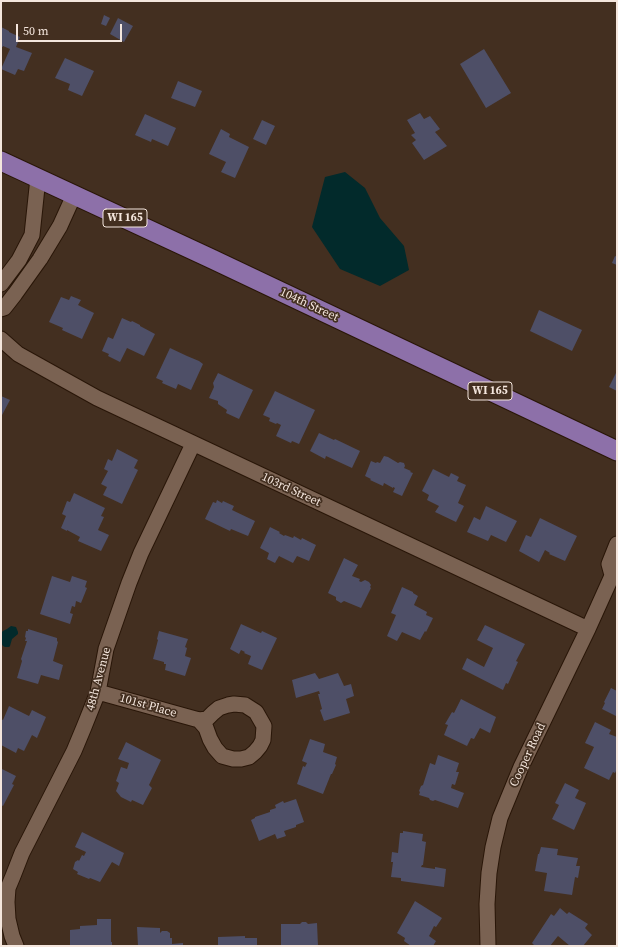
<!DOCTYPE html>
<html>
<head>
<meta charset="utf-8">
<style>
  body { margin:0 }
  #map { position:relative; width:618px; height:947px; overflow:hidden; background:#432f20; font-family:"Source Serif 4",serif }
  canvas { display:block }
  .frame { position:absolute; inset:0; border:2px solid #f4e6dd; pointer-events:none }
  .scale { position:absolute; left:16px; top:24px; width:106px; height:18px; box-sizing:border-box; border:2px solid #f4e6dd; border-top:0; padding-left:5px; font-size:12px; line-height:14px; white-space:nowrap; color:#f4e6dd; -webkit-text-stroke:3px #432f20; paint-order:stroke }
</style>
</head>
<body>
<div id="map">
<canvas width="618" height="947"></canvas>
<div class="frame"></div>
<div class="scale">50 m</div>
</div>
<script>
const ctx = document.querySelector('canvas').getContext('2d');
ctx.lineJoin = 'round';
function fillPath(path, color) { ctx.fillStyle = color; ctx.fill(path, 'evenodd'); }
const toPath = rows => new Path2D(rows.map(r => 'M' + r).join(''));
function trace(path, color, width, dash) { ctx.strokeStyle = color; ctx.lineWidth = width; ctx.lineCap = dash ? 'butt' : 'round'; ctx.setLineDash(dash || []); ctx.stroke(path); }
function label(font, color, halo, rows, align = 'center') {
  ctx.font = font + ' "Source Serif 4",serif'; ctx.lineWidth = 3.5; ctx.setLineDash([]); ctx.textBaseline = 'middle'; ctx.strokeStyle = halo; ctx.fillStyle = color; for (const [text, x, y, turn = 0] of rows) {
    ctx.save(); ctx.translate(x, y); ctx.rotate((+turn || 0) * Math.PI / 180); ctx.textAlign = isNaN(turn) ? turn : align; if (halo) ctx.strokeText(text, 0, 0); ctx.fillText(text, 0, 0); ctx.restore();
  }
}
fillPath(toPath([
  [345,172,365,188,380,218,404,246,409,270,380,286,340,269,312,227,325,177],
  [11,626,16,627,18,632,18,634,12,639,10,646,9,647,5,647,3,646,1,643,2,632,3,631,7,629]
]), '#022a2b');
fillPath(toPath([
  [104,15,110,18,106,26,101,24],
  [118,18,133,26,124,42,110,34],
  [1,27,9,31,9,32,20,37,16,47,32,53,24,71,18,69,15,75,1,69,10,49,3,46,3,47,1,46],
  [484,49,511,93,486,108,460,64],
  [65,58,94,71,82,96,68,90,70,84,55,78],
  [178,81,202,91,195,107,171,98],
  [420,113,424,119,430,116,440,129,435,132,447,146,424,160,412,143,416,140,411,135,415,133,407,120],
  [145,114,176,128,168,146,152,139,151,142,135,135],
  [262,120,275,126,266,145,253,139],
  [221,129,230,134,229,137,249,147,235,178,221,172,226,162,209,154],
  [615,256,617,257,617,265,612,263],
  [71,296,81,300,78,305,94,313,82,339,62,330,63,328,49,322,61,297,69,300],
  [539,310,582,330,572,351,530,331],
  [122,318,131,322,132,321,140,325,140,326,155,334,144,356,127,348,120,362,108,356,109,354,102,351,108,337,113,339],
  [170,348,187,356,199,361,203,364,191,390,178,384,176,389,162,383,163,381,156,378],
  [617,371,617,391,609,387],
  [218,373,253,390,239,419,226,413,227,410,218,404,218,401,209,398,214,387,213,383],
  [275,391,315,410,299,444,292,441,291,443,276,436,281,425,277,423,276,424,269,421,270,418,263,415],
  [1,396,10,400,1,417],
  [319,433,334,440,335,439,360,451,352,468,326,456,325,459,310,451],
  [117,449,138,460,134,468,138,470,122,504,103,495,107,487,101,484,108,471,104,469,108,459,112,461],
  [384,456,388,457,398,463,400,462,404,463,405,466,404,468,411,471,410,472,413,473,402,496,393,492,395,488,393,487,393,488,384,483,383,486,370,480,371,479,365,476,371,461,376,463,377,462,380,463],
  [433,469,449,477,451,473,459,477,457,481,466,485,458,503,464,506,456,522,435,512,439,506,427,500,429,495,422,491],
  [74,493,105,508,101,516,104,517,98,530,109,535,101,551,78,541,80,537,67,530,67,531,61,528,66,516,62,514,67,501,70,502],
  [217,500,222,503,223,501,234,506,232,510,255,521,248,536,231,529,230,531,205,519,213,502,216,503],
  [486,506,517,521,506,542,491,535,488,541,467,532,474,517,480,520],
  [540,518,577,536,565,561,549,554,550,553,545,550,539,562,519,551,526,535,531,537],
  [270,527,280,532,279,533,284,536,285,535,293,538,294,536,301,540,302,538,316,545,309,561,297,556,293,563,279,556,275,563,267,559,269,553,260,548],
  [344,558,358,565,352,576,360,579,359,581,361,582,365,580,369,582,371,585,370,587,371,588,361,608,344,601,341,603,336,600,336,597,328,593],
  [52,576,70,582,72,576,87,581,85,587,87,588,81,603,76,601,75,607,72,606,70,613,73,614,70,624,40,614],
  [402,587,413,592,413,593,418,596,414,605,427,612,426,615,433,618,426,632,425,631,420,640,402,632,397,641,387,636,396,615,391,613],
  [241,624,261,633,262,631,277,638,262,670,248,664,251,656,244,653,245,652,241,650,239,654,230,649],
  [485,625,525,644,516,661,518,662,508,684,506,683,503,690,462,669,467,658,484,667,493,648,477,640],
  [28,629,57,638,57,641,58,642,53,661,63,665,59,680,41,675,38,684,17,678,22,661,21,659,27,641,25,641,26,638,25,637,26,631,28,631],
  [159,631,188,639,185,647,187,648,185,656,191,658,185,676,165,670,166,664,164,664,164,662,153,659,158,640,157,639],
  [315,673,319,679,338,673,344,686,351,684,354,696,346,699,350,713,324,721,320,710,322,709,318,694,320,694,319,691,296,698,292,680],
  [611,688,617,691,617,713,616,716,602,709,605,703,604,702],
  [461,699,496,717,490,733,480,728,474,739,471,738,467,746,444,735,448,725,445,724,452,712,454,713],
  [9,706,29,716,32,710,46,717,37,738,32,735,24,751,18,748,16,753,1,745,1,719,3,720],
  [595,722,611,730,609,734,617,737,617,769,615,773,613,772,609,780,584,768,594,747,585,743],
  [310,739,325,744,323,752,337,757,335,764,336,765,332,774,331,774,323,794,297,784,303,766,305,767,307,763,302,761],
  [126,742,161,760,149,785,152,788,143,805,132,800,131,802,121,797,116,791,119,783,116,781,121,767,127,769,129,763,118,759],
  [438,755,459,763,456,772,459,772,455,785,452,784,451,788,464,793,458,808,435,800,433,801,430,800,429,798,419,795,420,792,419,791,421,786,423,785,430,763,435,765],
  [2,769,16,776,12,784,14,785,3,806,1,805],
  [565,783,579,790,575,798,586,803,574,830,552,819,559,805,555,803],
  [296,799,304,822,296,825,296,827,284,831,286,836,277,839,275,834,259,841,251,820,255,818,255,817,270,812,270,810,276,808,275,805,283,801,284,803],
  [403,831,423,834,422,841,426,842,423,865,422,865,421,867,435,869,435,867,446,869,444,887,401,881,401,878,391,877,393,862,391,862,392,852,398,853,400,833,403,833],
  [82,832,124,853,119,866,112,862,100,882,90,878,89,879,77,874,78,872,73,869,75,862,78,860,79,861,82,855,84,856,86,852,75,847],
  [541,847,558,849,557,855,578,858,576,866,580,866,578,878,575,877,572,895,544,891,547,873,535,871,538,854,539,854],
  [415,901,442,918,436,927,434,926,429,936,436,941,433,946,411,946,404,941,405,938,397,933],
  [560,908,567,914,569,912,588,924,585,928,592,935,583,946,570,946,558,936,550,946,535,946,532,943,551,914,554,916],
  [97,919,111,919,111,942,112,942,112,946,70,945,70,930,80,929,80,926,97,925],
  [302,922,306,922,308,924,317,923,318,946,281,946,281,924,300,924],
  [137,927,160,928,160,933,162,931,167,931,170,933,170,938,172,938,172,944,183,943,183,946,138,946],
  [245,936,245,938,257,938,257,946,218,946,218,937]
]), '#4e4f67');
const minor = toPath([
  [1,284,19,260,32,235,38,178],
  [1,309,4,308,15,294,40,259,60,226,74,195],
  [1,339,18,354,97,398,588,629],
  [98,692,199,720,207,719,213,713,219,708,228,705,234,704,245,705,256,712,264,726,263,740,260,746,255,752,249,757,241,759,233,759,222,756,215,748,210,739,206,728,199,720],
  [16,946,12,936,8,919,7,902,8,888,13,876,22,853,74,751,84,727,98,692,106,649,129,583,141,553,193,444],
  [488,946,487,904,489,873,493,847,500,818,521,767,588,629,611,578,612,575,609,564,617,544]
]);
const major = toPath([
  [1,161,212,259,617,451]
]);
trace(minor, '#291608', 17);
trace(major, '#291608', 21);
trace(minor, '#7a6252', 15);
trace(major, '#8d70a9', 19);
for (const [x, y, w] of [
  [125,218,44],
  [490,391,44]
]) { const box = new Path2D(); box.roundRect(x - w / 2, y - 9, w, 18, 3); ctx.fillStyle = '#432f20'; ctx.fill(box); trace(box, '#f4e6dd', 1); }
label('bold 11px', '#f4e6dd', null, [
  ["WI 165",125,218],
  ["WI 165",490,391]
]);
label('12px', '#f4e6dd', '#432f20', [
  ["104th Street",309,305,25],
  ["103rd Street",291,490,25],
  ["48th Avenue",99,679,-75],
  ["101st Place",148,706,16],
  ["Cooper Road",528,755,-65]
]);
</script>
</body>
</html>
